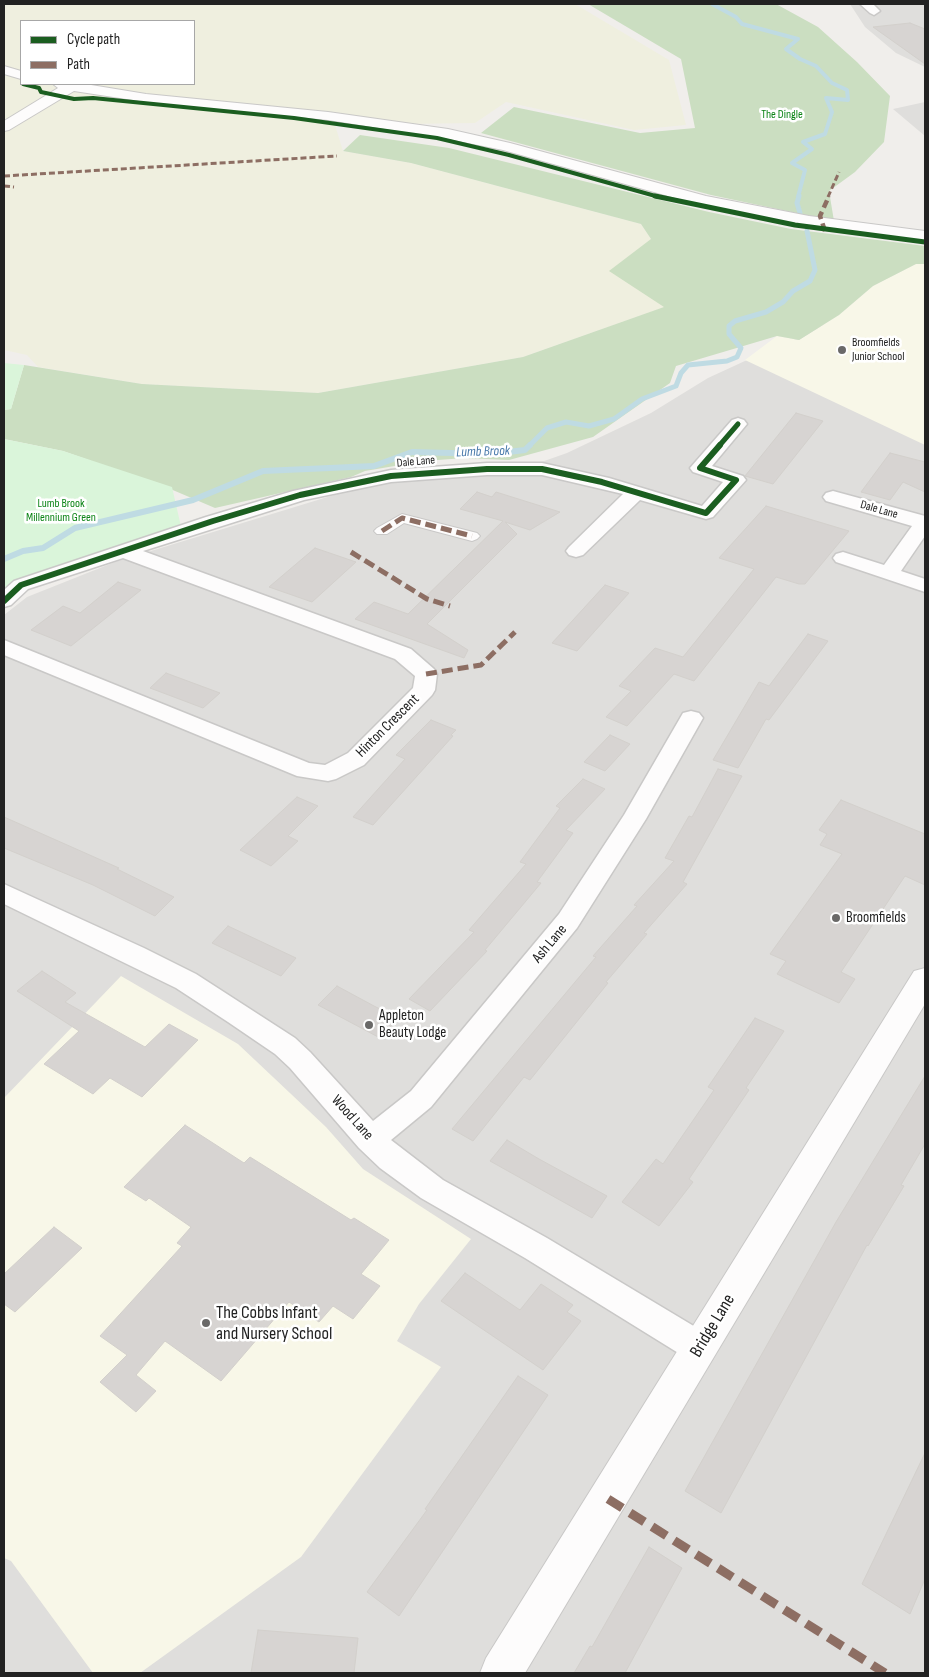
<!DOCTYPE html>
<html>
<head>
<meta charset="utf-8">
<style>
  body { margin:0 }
  #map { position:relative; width:929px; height:1677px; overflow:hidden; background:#f0eeeb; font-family:"Sofia Sans Condensed",sans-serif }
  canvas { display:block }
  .frame { position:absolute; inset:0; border:5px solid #222; pointer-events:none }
  .legend { position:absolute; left:20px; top:20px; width:175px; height:65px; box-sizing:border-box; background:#fff; border:1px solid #a7a7a7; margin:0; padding:6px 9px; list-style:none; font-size:15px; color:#222 }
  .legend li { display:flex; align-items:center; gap:10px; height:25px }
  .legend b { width:25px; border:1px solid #a7a7a7 }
</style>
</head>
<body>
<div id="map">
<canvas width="929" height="1677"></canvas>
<div class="frame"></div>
<ul class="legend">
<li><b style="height:6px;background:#1b5e20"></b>Cycle path</li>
<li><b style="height:6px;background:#8d6e63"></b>Path</li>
</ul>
</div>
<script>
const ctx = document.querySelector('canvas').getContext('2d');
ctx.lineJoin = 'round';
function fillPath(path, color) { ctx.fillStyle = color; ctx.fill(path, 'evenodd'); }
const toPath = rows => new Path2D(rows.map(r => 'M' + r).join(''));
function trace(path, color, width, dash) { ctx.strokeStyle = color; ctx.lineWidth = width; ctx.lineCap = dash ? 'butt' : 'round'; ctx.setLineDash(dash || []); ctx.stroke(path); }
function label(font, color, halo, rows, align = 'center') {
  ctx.font = font + ' "Sofia Sans Condensed",sans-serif'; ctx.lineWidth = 5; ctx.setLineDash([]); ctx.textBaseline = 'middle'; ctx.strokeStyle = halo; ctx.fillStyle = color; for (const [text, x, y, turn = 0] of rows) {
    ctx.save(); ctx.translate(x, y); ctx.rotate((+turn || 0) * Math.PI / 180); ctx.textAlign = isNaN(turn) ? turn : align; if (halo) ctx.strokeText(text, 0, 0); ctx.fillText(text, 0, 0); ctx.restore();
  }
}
fillPath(toPath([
  [850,4,925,4,925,67,896,53,865,27],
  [925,102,925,136,893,109],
  [925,278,925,1673,4,1673,4,615,27,597,115,562,370,484,510,473,567,453,651,413,708,378]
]), '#dfdedc');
fillPath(toPath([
  [916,264,925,264,925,445,745,360,777,336,799,340,839,315,873,286],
  [121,976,238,1044,326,1127,363,1169,471,1239,419,1304,397,1341,441,1367,301,1557,140,1673,93,1673,11,1561,4,1558,4,1098]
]), '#f8f7e8');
fillPath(toPath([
  [4,4,575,4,669,60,686,125,634,130,506,102,475,123,335,125,343,151,411,163,641,224,651,239,665,307,523,357,318,393,142,384,38,367,27,355,4,350],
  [21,21,194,21,194,84,21,84]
]), '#efefdf');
fillPath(toPath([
  [588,4,776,4,818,27,857,62,890,96,884,142,855,172,829,191,834,221,711,195,481,133,514,107,640,133,695,128,681,59],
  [360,135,449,148,709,212,791,229,925,246,925,264,916,264,873,286,839,315,799,340,777,336,676,366,670,383,593,437,509,460,465,458,424,461,365,471,351,477,215,508,168,488,63,451,4,439,4,410,11,409,24,365,142,384,318,393,523,357,664,307,609,271,651,239,641,224,411,163,343,151]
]), '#cbdec1');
fillPath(toPath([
  [4,363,24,365,11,409,4,410],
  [4,439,63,451,172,487,182,531,21,585,4,598]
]), '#daf5da');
trace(toPath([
  [712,4,736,17,742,24,798,39,786,49,800,59,816,66,832,83,847,90,848,100,826,98,832,112,825,134,803,142,812,149,792,163,805,170,798,197]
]), '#bfdbe3', 4);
trace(toPath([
  [799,196,797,203,800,213],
  [529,446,547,428,566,422,589,426,614,419,642,399,676,386,681,373,688,365,727,361,737,357,741,348,729,334,729,326,735,321,766,312,783,302,793,291,810,281,815,270,807,231]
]), '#bfdbe3', 5);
trace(toPath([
  [4,559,23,551,43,548,75,528,193,500,263,471,374,466,412,452,491,454,525,450,530,445]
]), '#bfdbe3', 6);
const building = toPath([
  [910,23,925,29,925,64,873,27,910,23],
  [796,413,823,421,773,484,745,476,796,413],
  [890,453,925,462,925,492,903,482,890,500,861,492,890,453],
  [477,492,492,497,496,492,560,512,530,530,505,522,517,534,427,624,468,650,464,658,355,619,374,602,408,614,503,521,460,509,477,492],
  [766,506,849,531,805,584,799,584,776,577,694,681,674,674,627,726,606,717,631,691,619,686,655,648,683,657,754,569,719,558,766,506],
  [315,548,356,562,312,602,269,587,315,548],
  [118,582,141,590,71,646,31,630,63,606,80,613,118,582],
  [605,585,629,593,577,651,552,643,605,585],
  [808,634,828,641,769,720,766,719,738,768,713,760,759,682,769,686,808,634],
  [166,673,220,693,203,708,150,688,166,673],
  [431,720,456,730,451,735,453,736,373,825,353,817,405,759,396,755,431,720],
  [610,735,630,744,605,771,584,762,610,735],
  [718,769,742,776,683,882,687,884,644,933,647,934,606,982,608,983,530,1080,524,1077,473,1141,452,1129,596,957,593,956,637,906,634,905,674,861,665,858,689,816,692,817,718,769],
  [583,779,605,789,566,830,573,833,537,882,541,883,485,950,487,951,430,1011,409,999,474,932,469,930,526,864,520,862,560,808,556,806,583,779],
  [297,797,318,806,288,836,298,841,271,866,240,850,297,797],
  [841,800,925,834,925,885,905,876,841,972,855,979,839,1003,777,974,786,961,770,954,842,854,820,845,827,834,819,830,841,800],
  [4,817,119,868,117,869,174,897,155,916,93,885,4,848,4,817],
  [228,926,296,958,281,976,212,943,228,926],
  [42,971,76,993,65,1002,145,1047,169,1024,198,1040,142,1097,110,1078,93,1094,44,1064,79,1031,17,991,42,971],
  [337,986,374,1006,398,1018,380,1038,318,1005,337,986],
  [755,1018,784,1031,746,1088,749,1090,689,1179,693,1182,659,1226,622,1202,656,1159,663,1164,714,1090,708,1087,755,1018],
  [925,1076,925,1144,901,1185,904,1186,868,1246,867,1245,721,1513,685,1491,836,1222,925,1076],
  [185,1125,244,1163,250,1157,351,1220,354,1218,389,1240,361,1274,380,1286,353,1319,333,1306,319,1322,289,1302,221,1381,165,1341,136,1375,156,1391,136,1412,100,1382,127,1355,100,1336,182,1246,177,1243,191,1227,149,1198,146,1201,124,1187,185,1125],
  [507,1140,539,1159,607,1196,592,1218,490,1161,507,1140],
  [54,1227,82,1248,15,1312,4,1304,4,1274,54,1227],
  [465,1273,520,1310,541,1284,573,1305,567,1312,581,1321,543,1370,441,1301,465,1273],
  [518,1376,548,1395,399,1616,367,1592,427,1510,425,1509,518,1376],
  [925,1453,925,1579,910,1614,862,1584,925,1453],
  [649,1547,682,1568,625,1673,574,1673,590,1646,592,1647,649,1547],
  [258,1630,358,1638,354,1673,251,1673,258,1630]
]);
fillPath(building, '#d7d4d2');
trace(building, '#d3d0cc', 1);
const pedestrian = toPath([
  [402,514,477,533,480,536,477,539,472,541,404,523,387,534,377,534,374,531,377,528,402,514]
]);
const minor = toPath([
  [860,4,873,4,880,11,874,15,870,13,860,4],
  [738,418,744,420,747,424,712,466,743,476,746,480,713,517,706,519,640,500,583,555,576,557,569,555,566,551,569,547,623,494,542,475,487,475,391,482,304,500,143,551,411,649,434,669,437,674,435,690,432,695,364,765,336,779,328,781,297,776,4,655,4,640,309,763,325,765,348,753,413,688,415,676,395,659,123,558,28,589,11,605,4,607,4,590,14,581,206,517,293,491,391,470,487,463,542,463,609,478,702,506,723,482,693,472,690,468,732,420,738,418],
  [833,491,925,516,925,536,901,571,925,579,925,592,836,562,833,558,836,554,843,552,884,565,912,526,826,501,823,497,826,493,833,491],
  [691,711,699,713,703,718,646,819,577,928,431,1107,391,1140,443,1180,547,1238,712,1337,717,1348,712,1359,700,1363,688,1359,525,1258,421,1198,380,1168,359,1148,290,1068,275,1054,228,1022,176,988,4,904,4,884,144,948,196,974,295,1038,310,1052,373,1121,411,1091,559,914,624,815,683,713,691,711]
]);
const tertiary = toPath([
  [4,66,21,71,21,79,4,74,4,66],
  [53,84,85,84,146,94,328,112,448,129,510,143,706,196,809,216,925,231,925,241,809,226,704,206,503,150,448,139,328,120,146,102,74,91,9,130,4,131,4,121,58,88,53,84],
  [925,968,925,1004,525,1673,480,1673,486,1658,914,971,925,968]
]);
trace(pedestrian, '#c9c8c7', 2);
trace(minor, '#c9c8c7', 3);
trace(tertiary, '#c9c8c7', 2);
fillPath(pedestrian, '#fdfcfc');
fillPath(minor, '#fdfcfc');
fillPath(tertiary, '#fdfcfc');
trace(toPath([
  [4,176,337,156],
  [4,186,14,187],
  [828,197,839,172]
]), '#8d6e63', 3, [6, 3]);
trace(toPath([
  [825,231,820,216,829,196]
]), '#8d6e63', 4.5, [8, 4.5]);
trace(toPath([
  [382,531,402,518,472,536],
  [351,552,427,599,450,606],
  [426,674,481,665,515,632]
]), '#8d6e63', 5, [11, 5]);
trace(toPath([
  [608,1499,885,1673]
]), '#8d6e63', 9, [17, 9]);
trace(toPath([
  [23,84,39,88,41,92,74,99,93,98,294,118,437,138,509,155,659,197]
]), '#1b5e20', 4);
trace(toPath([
  [655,196,795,225,925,242],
  [719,446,738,424]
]), '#1b5e20', 5);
trace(toPath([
  [4,601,21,585,213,521,300,495,391,476,487,469,542,469,602,482,706,513,736,480,700,468,720,445]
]), '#1b5e20', 6);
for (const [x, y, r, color] of [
  [842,350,5,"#6a6968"],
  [836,918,5,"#6a6968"],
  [369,1025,5,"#6a6968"],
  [206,1323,5,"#6a6968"]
]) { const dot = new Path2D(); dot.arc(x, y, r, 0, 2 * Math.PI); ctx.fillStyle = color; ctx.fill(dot); trace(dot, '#fff', 2); }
label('12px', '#0c8416', '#fff', [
  ["The Dingle",782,115],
  ["Lumb Brook",61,504],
  ["Millennium Green",61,518]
]);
label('12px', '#222', '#fff', [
  ["Broomfields",852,343],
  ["Junior School",852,357]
], 'left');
label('12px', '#222', '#fff', [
  ["Dale Lane",416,462,-5],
  ["Dale Lane",879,510,16]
]);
label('italic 14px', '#4a7aab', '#fff', [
  ["Lumb Brook",483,452,-2]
]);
label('15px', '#222', '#fff', [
  ["Hinton Crescent",388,726,-45],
  ["Ash Lane",550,944,-50],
  ["Wood Lane",352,1118,48]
]);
label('15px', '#222', '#fff', [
  ["Broomfields",846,918],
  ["Appleton",379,1016],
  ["Beauty Lodge",379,1033]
], 'left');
label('18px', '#222', '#fff', [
  ["The Cobbs Infant",216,1313],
  ["and Nursery School",216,1334]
], 'left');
label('18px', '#222', '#fff', [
  ["Bridge Lane",713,1326,-59]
]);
</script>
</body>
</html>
